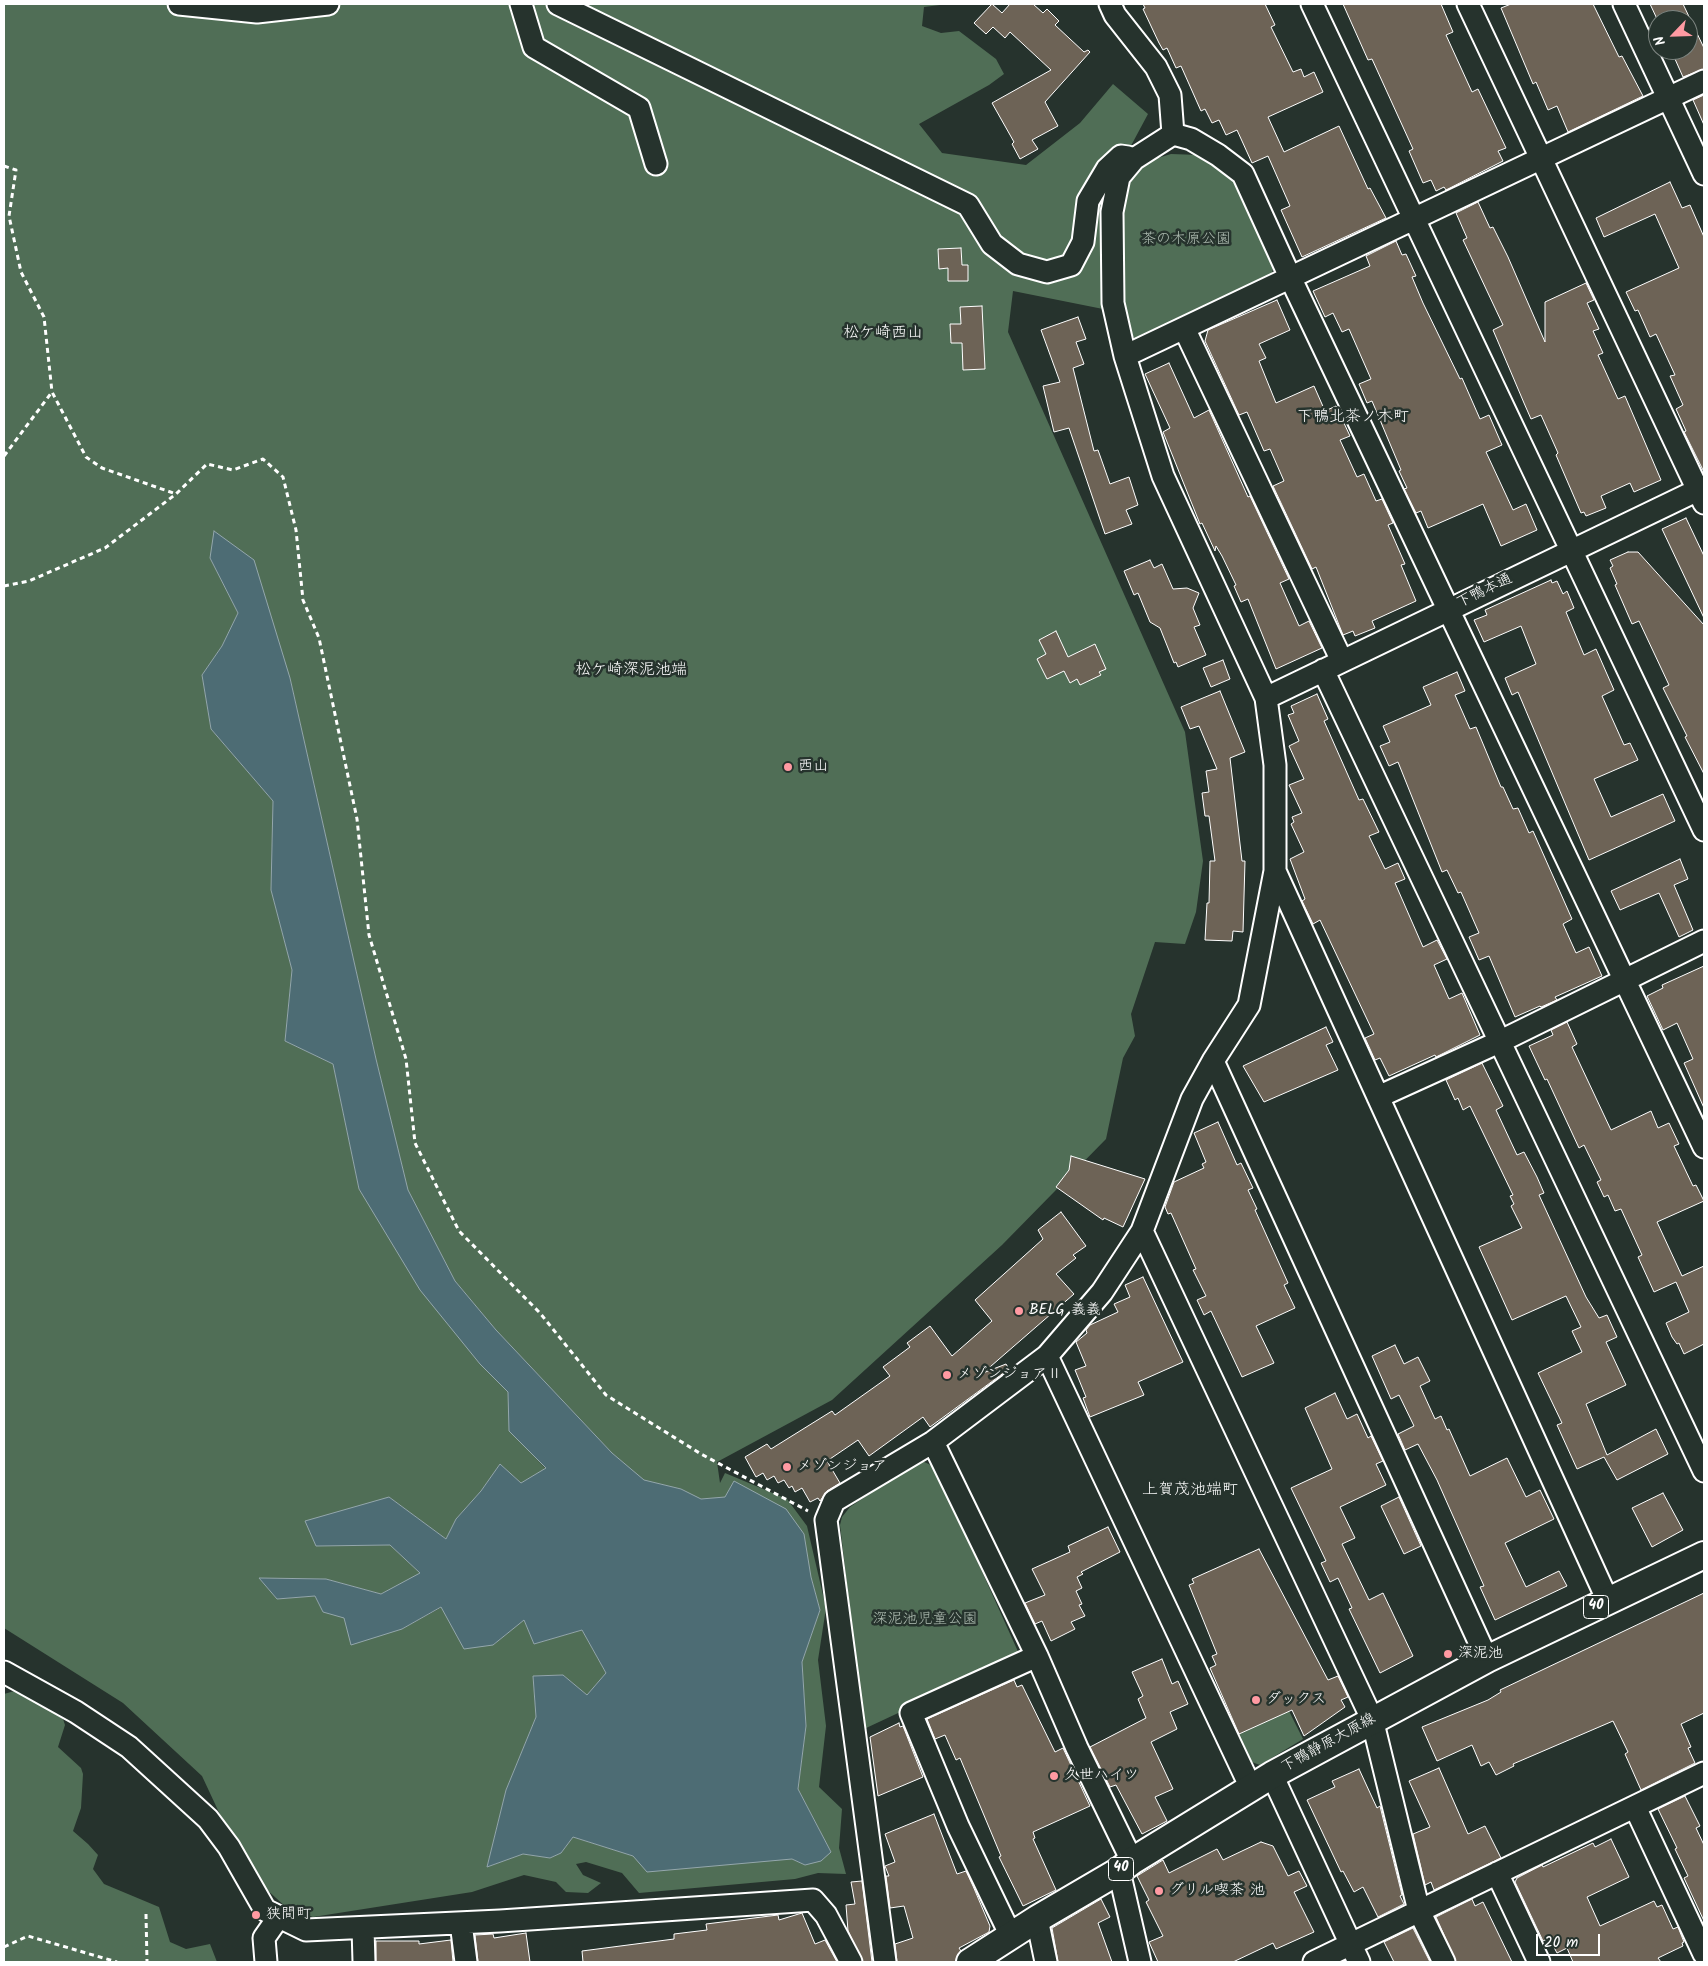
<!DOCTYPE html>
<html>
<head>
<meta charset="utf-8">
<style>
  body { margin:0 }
  #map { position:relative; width:1708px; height:1966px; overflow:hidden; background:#26332d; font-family:Kalam,sans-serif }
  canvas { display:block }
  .frame { position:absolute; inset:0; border:5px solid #fff; pointer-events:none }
  .north { position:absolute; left:1648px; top:10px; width:50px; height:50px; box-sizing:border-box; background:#26332d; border:1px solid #7d8581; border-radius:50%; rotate:246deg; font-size:14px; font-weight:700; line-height:20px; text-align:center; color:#fff }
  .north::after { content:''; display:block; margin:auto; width:18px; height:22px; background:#ff9aa2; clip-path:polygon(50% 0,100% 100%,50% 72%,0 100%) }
  .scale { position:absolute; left:1536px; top:1934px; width:64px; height:22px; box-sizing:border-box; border:2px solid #fff; border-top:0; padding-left:6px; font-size:15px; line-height:18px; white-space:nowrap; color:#fff; -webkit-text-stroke:4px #26332d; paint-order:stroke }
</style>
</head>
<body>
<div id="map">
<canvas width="1708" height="1966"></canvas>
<div class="frame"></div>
<div class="north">N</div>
<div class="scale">20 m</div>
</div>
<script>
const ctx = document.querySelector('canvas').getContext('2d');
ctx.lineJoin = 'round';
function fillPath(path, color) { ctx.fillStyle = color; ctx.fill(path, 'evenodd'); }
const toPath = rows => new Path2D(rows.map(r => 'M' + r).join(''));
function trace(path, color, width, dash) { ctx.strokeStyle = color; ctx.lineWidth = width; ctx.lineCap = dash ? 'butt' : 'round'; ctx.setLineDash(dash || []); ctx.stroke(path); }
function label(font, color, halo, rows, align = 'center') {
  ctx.font = font + ' Kalam,"Klee One",sans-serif'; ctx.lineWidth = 5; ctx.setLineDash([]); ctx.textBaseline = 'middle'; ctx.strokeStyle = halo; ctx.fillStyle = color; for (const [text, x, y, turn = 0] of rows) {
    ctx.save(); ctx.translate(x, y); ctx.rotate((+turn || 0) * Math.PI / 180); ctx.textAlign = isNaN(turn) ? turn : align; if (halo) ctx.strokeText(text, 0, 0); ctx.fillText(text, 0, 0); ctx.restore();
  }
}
fillPath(toPath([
  [4,4,948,4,924,7,922,26,941,33,959,31,996,59,1004,74,989,85,919,124,942,153,1026,165,1080,123,1113,84,1148,114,1111,183,1103,309,1013,291,1008,332,1185,732,1203,861,1196,912,1185,944,1155,942,1131,1014,1135,1036,1123,1058,1106,1139,1002,1245,832,1400,717,1462,720,1483,725,1473,787,1499,807,1526,826,1608,818,1660,826,1726,819,1787,842,1809,839,1848,846,1874,818,1873,795,1879,639,1893,622,1873,586,1862,576,1864,583,1875,601,1883,588,1893,566,1892,556,1882,524,1875,472,1892,313,1917,288,1909,264,1887,223,1821,202,1776,123,1703,4,1628],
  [210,558,290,678,376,1059,408,1191,455,1281,496,1330,612,1453,644,1481,681,1489,700,1499,725,1498,734,1482,811,1577,820,1610,802,1662,806,1726,798,1789,831,1852,805,1865,792,1859,633,1856,573,1837,561,1853,550,1858,523,1854,487,1867,506,1790,536,1717,533,1676,563,1675,587,1695,606,1673,582,1630,534,1644,524,1620,493,1645,442,1607,402,1629,323,1612,315,1596,277,1599,259,1578,326,1579,381,1594,421,1574,390,1545,316,1546,389,1497,446,1539,456,1519,481,1491,500,1464,521,1483,546,1469,510,1431,508,1392,480,1364,359,1189,333,1064,285,1041,292,970,271,890,273,801,211,729,202,675,222,646,238,613],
  [1171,154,1199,155,1217,166,1238,185,1276,258,1270,280,1141,342,1130,335,1118,279,1115,192,1151,160],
  [920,1460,935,1467,1020,1656,864,1729,840,1525,842,1517,850,1507],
  [18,1690,63,1719,65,1725,58,1747,81,1768,83,1774,81,1808,73,1831,88,1844,98,1855,93,1869,104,1884,159,1907,170,1942,186,1949,210,1944,217,1962,4,1962,4,1694],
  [1289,1711,1303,1739,1260,1765,1246,1760,1235,1736]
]), '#506e56');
const water = toPath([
  [214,531,254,560,290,678,376,1059,408,1190,455,1281,496,1330,612,1453,644,1480,681,1489,701,1499,725,1497,734,1481,786,1509,804,1534,811,1577,820,1610,802,1662,806,1726,798,1789,831,1852,821,1861,805,1865,792,1859,647,1872,633,1856,573,1837,561,1853,550,1858,523,1854,487,1867,506,1790,536,1717,533,1676,563,1675,587,1695,606,1673,582,1630,534,1644,524,1620,493,1645,464,1649,441,1607,402,1629,351,1645,344,1618,323,1612,315,1596,277,1599,259,1578,326,1579,381,1594,420,1573,390,1545,316,1546,305,1521,389,1497,446,1539,456,1519,481,1491,500,1464,521,1483,546,1468,509,1431,508,1392,480,1364,420,1290,359,1189,333,1064,285,1041,292,970,271,890,273,801,211,729,202,675,222,646,238,613,210,558,214,531]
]);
fillPath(water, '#4d6c74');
trace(water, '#94a7ac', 1);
const building = toPath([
  [992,4,1002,13,1010,4,1033,4,1043,13,1047,9,1059,21,1055,25,1084,52,1088,50,1090,52,1045,102,1058,126,1032,140,1038,149,1020,159,1012,144,1014,142,992,103,1051,70,1010,32,1005,38,993,27,986,34,974,23,992,4],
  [1143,4,1265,4,1275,25,1271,27,1293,72,1301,69,1304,77,1314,72,1323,92,1268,117,1284,152,1339,126,1368,189,1370,188,1386,218,1302,257,1281,210,1290,206,1268,156,1252,163,1237,130,1226,135,1219,120,1212,123,1205,109,1201,111,1181,66,1176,68,1167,48,1163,50,1159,43,1143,9,1145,8,1143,4],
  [1343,4,1441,4,1453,32,1446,35,1472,92,1478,89,1506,148,1498,151,1503,161,1446,190,1444,187,1436,191,1431,180,1423,183,1409,151,1413,149,1372,59,1368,60,1343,4],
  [1511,4,1593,4,1619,57,1622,56,1643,96,1568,132,1557,106,1548,110,1536,82,1533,84,1501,8,1511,4],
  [1650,4,1683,4,1704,48,1704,69,1683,77,1671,50,1688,50,1688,20,1658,21,1650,4],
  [1704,95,1704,125,1693,100,1704,95],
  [1670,182,1682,208,1690,205,1704,237,1704,472,1684,432,1686,431,1676,409,1683,405,1670,376,1675,375,1656,334,1650,337,1638,310,1635,311,1626,292,1679,268,1655,214,1604,237,1596,218,1670,182],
  [1478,202,1490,228,1493,227,1508,257,1545,342,1545,302,1586,283,1594,300,1587,303,1599,329,1593,331,1603,353,1598,355,1618,399,1625,396,1661,480,1634,492,1630,483,1601,496,1606,508,1586,516,1584,512,1581,513,1556,455,1558,453,1541,415,1531,419,1524,403,1493,330,1503,325,1463,240,1467,238,1456,213,1478,202],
  [1396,241,1402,255,1406,254,1416,276,1412,277,1423,303,1460,379,1462,378,1480,419,1489,415,1502,445,1486,452,1513,510,1526,504,1537,530,1501,546,1483,504,1428,528,1421,511,1416,513,1404,489,1407,488,1399,471,1401,470,1372,401,1367,403,1359,384,1371,379,1349,329,1342,332,1333,313,1325,317,1313,291,1370,266,1366,256,1396,241],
  [961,248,962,265,968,265,968,281,948,281,948,268,939,269,938,249,961,248],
  [1277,300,1290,330,1259,344,1266,358,1259,361,1276,403,1314,386,1325,411,1336,406,1350,436,1340,440,1357,477,1364,474,1376,501,1382,499,1393,523,1388,525,1405,564,1401,565,1416,601,1372,621,1375,628,1355,636,1353,631,1343,635,1316,567,1312,569,1273,486,1284,481,1270,449,1264,451,1247,412,1239,415,1205,341,1208,330,1277,300],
  [982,306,985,369,963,370,962,343,951,343,950,324,961,324,960,307,982,306],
  [1078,317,1086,339,1076,342,1084,364,1073,368,1094,451,1098,450,1110,484,1129,477,1138,505,1126,510,1132,524,1105,534,1069,428,1054,432,1043,386,1060,382,1041,330,1078,317],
  [1169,363,1194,418,1209,410,1248,497,1250,496,1289,579,1280,583,1299,626,1309,621,1322,648,1276,669,1248,599,1241,602,1234,586,1236,585,1222,556,1216,546,1215,551,1202,523,1200,524,1163,432,1170,428,1145,374,1169,363],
  [1686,518,1704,556,1704,618,1662,529,1686,518],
  [1628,552,1638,552,1704,625,1704,774,1685,737,1687,736,1663,688,1669,685,1639,621,1632,624,1615,585,1617,584,1610,568,1613,566,1610,560,1628,552],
  [1150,560,1154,568,1162,564,1173,589,1187,588,1199,593,1193,608,1200,625,1194,627,1206,655,1178,667,1176,662,1174,663,1160,628,1150,622,1138,593,1134,595,1124,571,1150,560],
  [1551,580,1552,583,1557,581,1563,594,1567,591,1574,608,1566,612,1584,655,1596,649,1614,690,1602,696,1624,745,1630,743,1638,760,1594,779,1611,817,1663,794,1675,821,1589,860,1518,692,1512,695,1505,678,1536,664,1521,626,1484,642,1474,620,1487,615,1485,610,1551,580],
  [1056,631,1068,657,1095,644,1106,669,1099,672,1101,675,1080,685,1077,679,1070,683,1064,671,1047,679,1037,659,1046,654,1039,640,1056,631],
  [1223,660,1230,679,1211,687,1203,668,1223,660],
  [1457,672,1465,691,1455,695,1470,729,1476,727,1501,787,1503,787,1513,809,1518,808,1529,833,1533,831,1572,919,1563,924,1576,953,1589,947,1602,976,1555,997,1557,1000,1541,1007,1540,1006,1515,1017,1489,956,1479,960,1469,937,1479,933,1461,892,1458,893,1447,870,1442,872,1398,762,1389,766,1380,746,1390,742,1383,726,1431,705,1423,687,1457,672],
  [1220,691,1245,752,1230,758,1242,861,1245,861,1243,932,1233,931,1232,941,1205,940,1207,903,1209,903,1210,861,1215,861,1209,816,1205,816,1202,793,1209,792,1206,771,1217,769,1199,726,1190,729,1181,707,1220,691],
  [1317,694,1328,719,1324,721,1359,800,1363,799,1379,832,1369,836,1385,869,1398,863,1405,879,1395,883,1423,947,1437,940,1447,959,1434,965,1449,999,1462,993,1480,1035,1436,1057,1435,1055,1389,1076,1380,1058,1375,1060,1365,1038,1374,1034,1320,920,1313,924,1302,901,1305,899,1290,859,1304,852,1291,824,1294,822,1292,817,1302,813,1289,785,1304,779,1289,746,1299,741,1288,715,1294,713,1291,706,1317,694],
  [1680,859,1688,879,1674,885,1693,930,1679,937,1659,893,1620,910,1611,891,1680,859],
  [1704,966,1704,1108,1684,1063,1693,1059,1677,1023,1663,1030,1647,996,1663,988,1662,985,1704,966],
  [1567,1022,1577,1044,1572,1047,1611,1130,1651,1111,1658,1128,1669,1123,1679,1144,1674,1146,1693,1186,1696,1185,1704,1201,1657,1222,1682,1276,1704,1266,1704,1346,1704,1344,1684,1354,1679,1343,1677,1344,1672,1337,1666,1323,1689,1312,1676,1282,1654,1292,1638,1257,1642,1255,1621,1209,1615,1211,1608,1195,1604,1197,1597,1182,1601,1180,1584,1145,1579,1148,1547,1079,1545,1080,1529,1046,1553,1035,1551,1030,1567,1022],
  [1326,1027,1333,1042,1326,1045,1338,1070,1264,1102,1243,1066,1326,1027],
  [1482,1063,1503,1106,1496,1110,1517,1155,1524,1152,1537,1177,1544,1193,1539,1195,1586,1297,1599,1318,1607,1315,1617,1337,1606,1342,1626,1385,1586,1404,1607,1455,1656,1429,1668,1454,1617,1480,1604,1457,1577,1469,1557,1425,1562,1423,1538,1373,1582,1352,1572,1331,1581,1327,1566,1296,1512,1320,1479,1247,1522,1228,1511,1206,1514,1204,1510,1196,1513,1195,1470,1106,1463,1110,1458,1098,1455,1100,1446,1080,1482,1063],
  [1218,1122,1237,1165,1241,1163,1253,1188,1248,1190,1257,1209,1255,1210,1288,1283,1284,1285,1295,1308,1256,1326,1274,1363,1242,1377,1211,1311,1204,1315,1197,1300,1206,1296,1193,1270,1196,1269,1171,1213,1168,1214,1165,1207,1174,1182,1204,1168,1202,1164,1206,1162,1194,1133,1218,1122],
  [1071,1156,1145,1179,1123,1227,1104,1218,1103,1220,1056,1187,1069,1170,1071,1156],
  [1061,1212,1086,1246,1073,1255,1076,1258,1056,1274,1074,1294,983,1373,1006,1364,1009,1369,930,1427,923,1417,869,1456,858,1440,827,1461,840,1483,827,1491,820,1501,818,1498,810,1502,802,1488,795,1492,792,1486,789,1488,784,1480,778,1483,774,1476,767,1480,763,1473,756,1477,745,1457,767,1444,771,1449,832,1411,835,1415,890,1376,883,1367,910,1347,907,1343,930,1326,952,1356,992,1321,975,1300,1043,1239,1038,1230,1061,1212],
  [1143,1277,1183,1362,1138,1382,1144,1395,1090,1417,1083,1398,1086,1397,1075,1370,1086,1366,1076,1342,1087,1333,1086,1330,1090,1325,1118,1312,1114,1304,1130,1297,1125,1285,1143,1277],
  [1395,1345,1404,1364,1418,1357,1430,1381,1420,1386,1435,1419,1441,1416,1447,1430,1449,1429,1470,1476,1507,1458,1526,1497,1540,1490,1554,1519,1505,1543,1526,1587,1559,1571,1567,1586,1495,1620,1480,1587,1484,1586,1437,1480,1418,1444,1405,1450,1398,1434,1414,1426,1399,1395,1391,1399,1372,1356,1395,1345],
  [1335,1393,1347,1419,1357,1414,1368,1438,1371,1436,1383,1461,1376,1464,1386,1485,1340,1507,1355,1538,1342,1544,1369,1600,1383,1593,1413,1656,1380,1673,1349,1609,1352,1608,1338,1578,1330,1582,1321,1563,1326,1561,1291,1488,1332,1469,1305,1408,1335,1393],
  [1663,1493,1683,1530,1652,1547,1632,1508,1663,1493],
  [1399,1497,1421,1546,1404,1554,1381,1506,1399,1497],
  [1108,1527,1120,1552,1081,1572,1083,1574,1077,1577,1082,1588,1076,1591,1082,1604,1079,1605,1085,1616,1071,1622,1075,1629,1051,1641,1042,1621,1035,1624,1025,1603,1045,1595,1032,1569,1070,1552,1068,1546,1108,1527],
  [1259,1549,1328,1680,1338,1676,1348,1697,1341,1700,1345,1707,1304,1736,1292,1710,1239,1734,1210,1668,1216,1665,1212,1656,1217,1654,1189,1585,1194,1583,1192,1579,1259,1549],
  [1704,1593,1704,1713,1681,1724,1691,1747,1688,1748,1695,1763,1641,1790,1625,1754,1628,1752,1613,1721,1513,1764,1514,1766,1496,1775,1489,1762,1481,1766,1472,1745,1437,1761,1422,1727,1488,1700,1501,1692,1500,1690,1704,1593],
  [1162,1659,1172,1684,1178,1681,1188,1704,1170,1712,1177,1729,1151,1742,1173,1789,1155,1797,1167,1821,1142,1834,1116,1785,1110,1787,1090,1747,1146,1718,1138,1699,1143,1696,1132,1672,1162,1659],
  [1014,1680,1017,1687,1022,1685,1055,1752,1063,1748,1090,1806,1033,1832,1035,1838,1033,1839,1056,1890,1023,1906,999,1857,1001,1856,960,1758,956,1760,945,1735,935,1739,927,1719,1014,1680],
  [899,1723,900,1727,903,1726,923,1777,878,1796,870,1737,899,1723],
  [1439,1768,1468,1834,1485,1826,1501,1858,1434,1890,1431,1882,1425,1885,1413,1834,1430,1827,1409,1781,1439,1768],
  [1359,1769,1377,1808,1380,1806,1402,1895,1400,1896,1404,1904,1378,1917,1363,1887,1354,1892,1343,1871,1341,1872,1307,1800,1335,1787,1332,1781,1359,1769],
  [1685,1796,1700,1826,1696,1828,1704,1845,1704,1921,1684,1878,1688,1876,1675,1849,1677,1848,1658,1809,1685,1796],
  [934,1814,957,1874,966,1871,973,1886,990,1926,989,1932,959,1948,961,1951,955,1962,897,1962,895,1944,913,1938,904,1906,890,1908,886,1876,889,1876,885,1866,895,1862,885,1834,934,1814],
  [1611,1839,1629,1877,1587,1897,1600,1926,1654,1901,1657,1907,1662,1905,1673,1929,1678,1927,1684,1942,1682,1943,1683,1946,1658,1958,1661,1962,1573,1962,1567,1948,1557,1953,1549,1938,1543,1941,1515,1882,1517,1878,1542,1865,1543,1867,1593,1843,1595,1847,1611,1839],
  [1261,1842,1273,1846,1288,1876,1299,1871,1307,1886,1294,1892,1314,1932,1276,1949,1273,1943,1233,1962,1158,1962,1149,1942,1163,1936,1146,1902,1149,1900,1137,1876,1163,1860,1169,1873,1217,1849,1223,1860,1261,1842],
  [862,1881,872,1962,863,1962,848,1931,846,1905,855,1904,851,1882,862,1881],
  [1101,1899,1110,1917,1098,1923,1112,1962,1058,1962,1052,1928,1101,1899],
  [1472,1899,1475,1906,1483,1902,1512,1962,1456,1962,1436,1917,1472,1899],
  [802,1913,815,1944,825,1940,837,1962,583,1962,582,1951,674,1939,674,1934,707,1930,706,1924,778,1915,779,1920,802,1913],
  [1413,1928,1430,1962,1394,1962,1384,1942,1413,1928],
  [526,1933,530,1962,478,1962,475,1935,493,1934,494,1938,526,1933],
  [451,1940,453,1962,376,1962,376,1941,419,1941,419,1944,451,1940]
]);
fillPath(building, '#6d6356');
trace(building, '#fff', 1);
const minor = toPath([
  [179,4,257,12,328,4],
  [521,4,534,47,639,108,656,164],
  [558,4,968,205,992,244,1018,264,1047,272,1071,265,1083,242,1088,201,1107,169,1121,156,1128,157],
  [1110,4,1115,15,1156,67,1170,95,1173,134],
  [1312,4,1704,830],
  [1468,4,1704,503],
  [1624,4,1704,174],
  [1184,328,1342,661],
  [1125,356,1704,81],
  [1323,670,1704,1471],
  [1266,698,1704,487],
  [1275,871,1608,1601],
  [1213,1061,1487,1659],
  [1378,1097,1499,1042,1704,941],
  [1142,1231,1372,1719,1419,1911,1444,1962],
  [1047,1356,1251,1788],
  [933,1442,1037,1656,1077,1748,1132,1861],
  [4,1672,76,1712,129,1747,208,1819,229,1847,265,1910,306,1930,500,1921,813,1900,826,1915,851,1962],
  [1272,1775,1359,1962],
  [1635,1807,1704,1954],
  [1119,1871,1140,1962],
  [1497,1873,1539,1962],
  [1037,1919,1046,1962],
  [461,1923,466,1962],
  [363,1928,364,1962],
  [1011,1936,958,1826,911,1713,1037,1656],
  [266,1962,264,1938,278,1918],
  [885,1962,826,1520,834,1501,933,1442,1047,1356,1102,1292,1142,1231,1192,1099,1213,1061,1249,1005,1275,871,1275,765,1266,698,1163,476,1125,356,1113,303,1112,212,1119,177,1134,159,1173,134,1191,139,1218,155,1243,174,1290,277,1704,1147],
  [1314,1962,1704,1773]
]);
const major = toPath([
  [970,1962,1037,1919,1119,1871,1132,1861,1272,1775,1487,1659,1704,1555]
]);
trace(minor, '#fff', 25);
trace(major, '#fff', 30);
trace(toPath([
  [4,166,16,170,9,216,21,272,44,317,52,392],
  [4,456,52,392,86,457,102,468,176,494],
  [4,586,29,581,105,548,176,494,207,464,233,470,263,459,283,477,296,530,303,600,319,638,357,819,369,935,406,1059,415,1143,459,1231,540,1313,606,1395,701,1454,808,1511],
  [146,1914,147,1962],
  [4,1947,28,1936,117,1962]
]), '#fff', 3, [5, 4]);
trace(minor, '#26332d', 21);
trace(major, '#26332d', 26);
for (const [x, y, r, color] of [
  [788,767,5,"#ff9aa2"],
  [1019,1311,5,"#ff9aa2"],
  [947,1375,5,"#ff9aa2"],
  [787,1467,5,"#ff9aa2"],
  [1448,1654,5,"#ff9aa2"],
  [1256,1700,5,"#ff9aa2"],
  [1054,1776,5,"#ff9aa2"],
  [1159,1891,5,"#ff9aa2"],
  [256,1915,5,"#ff9aa2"]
]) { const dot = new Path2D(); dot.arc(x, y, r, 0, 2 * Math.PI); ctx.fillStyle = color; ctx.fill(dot); trace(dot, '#26332d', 2); }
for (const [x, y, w] of [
  [1596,1607,25],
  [1121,1869,25]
]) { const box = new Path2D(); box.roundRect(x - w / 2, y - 11.5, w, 23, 4); ctx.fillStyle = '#26332d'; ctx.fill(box); trace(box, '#fff', 1); }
label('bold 14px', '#fff', null, [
  ["40",1596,1607],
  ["40",1121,1869]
]);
label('15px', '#b0beb3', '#26332d', [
  ["茶の木原公園",1186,240],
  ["深泥池児童公園",925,1620]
]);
label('15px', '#fff', '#26332d', [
  ["下鴨本通",1485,592,-26],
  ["下鴨静原大原線",1329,1744,-29]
]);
label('15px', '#fff', '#26332d', [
  ["西山",798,767],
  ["BELG 義義",1029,1311],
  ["メゾンジョアⅡ",957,1375],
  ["メゾンジョア",797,1467],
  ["深泥池",1458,1654],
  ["ダックス",1266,1700],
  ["久世ハイツ",1064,1776],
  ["グリル喫茶 池",1169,1891],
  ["狭間町",266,1915]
], 'left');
label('16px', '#fff', '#26332d', [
  ["松ケ崎西山",883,334],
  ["下鴨北茶ノ木町",1353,418],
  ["松ケ崎深泥池端",631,671],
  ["上賀茂池端町",1190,1491]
]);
</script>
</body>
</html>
